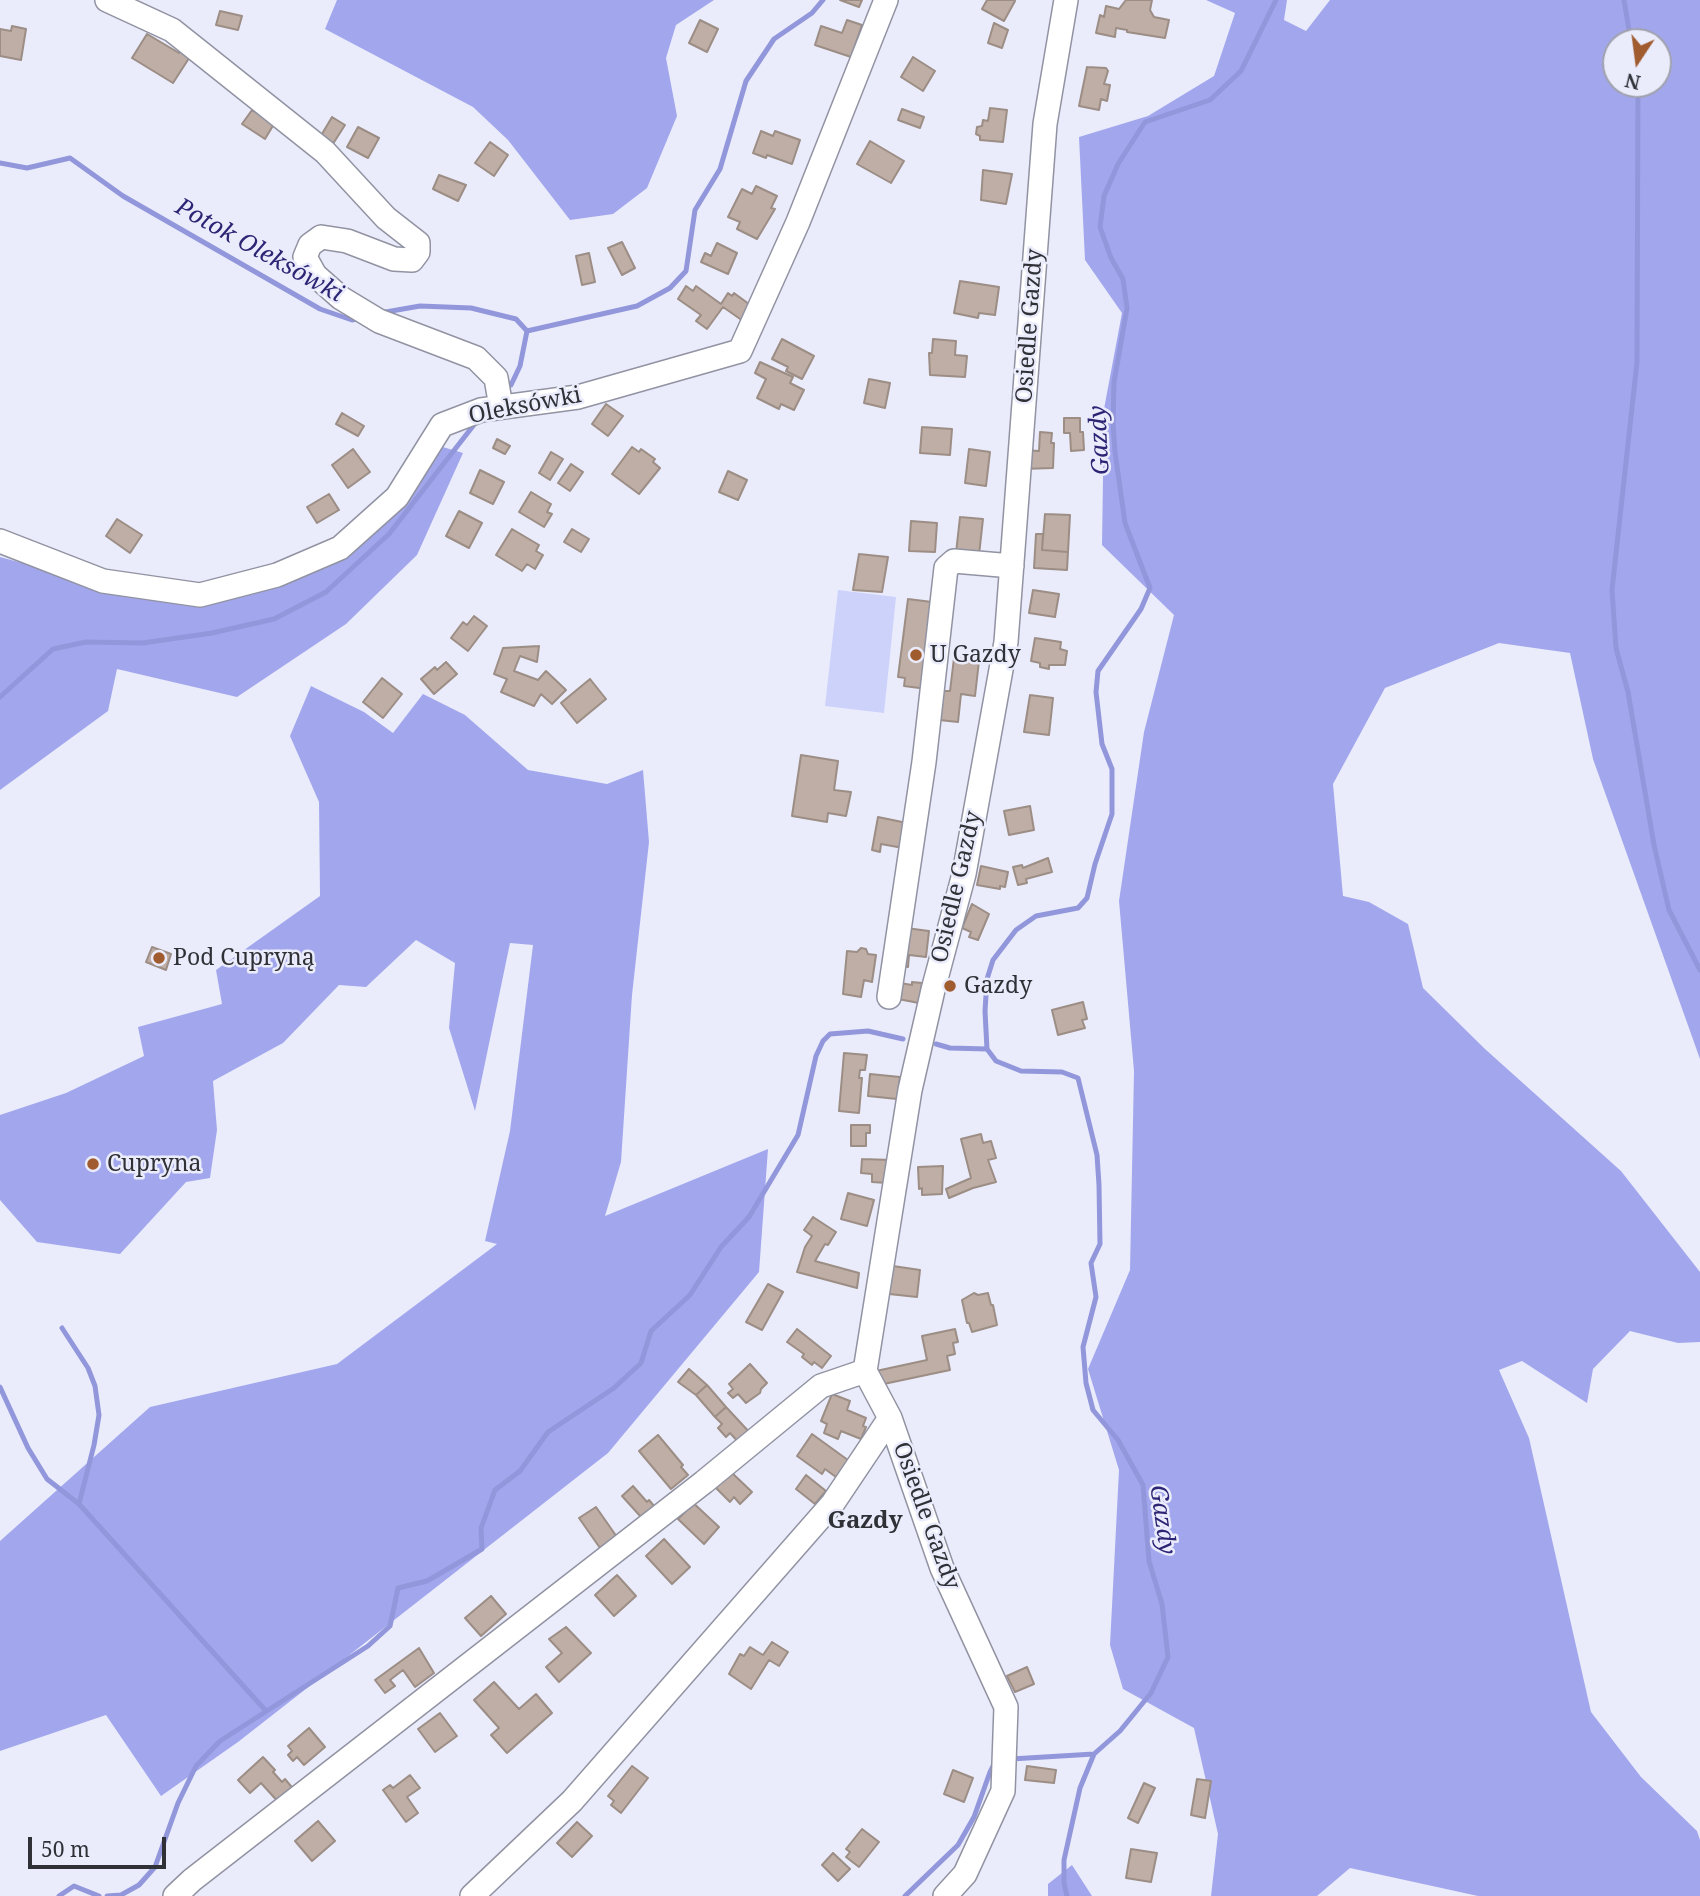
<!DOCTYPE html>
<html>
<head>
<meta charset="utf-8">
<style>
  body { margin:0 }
  #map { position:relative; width:1700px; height:1896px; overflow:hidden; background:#eaecfc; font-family:"Noto Serif",serif }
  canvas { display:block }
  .north { position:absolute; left:1602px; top:28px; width:70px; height:70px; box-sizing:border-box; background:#eaecfc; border:2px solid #a0a1ad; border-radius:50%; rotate:193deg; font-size:19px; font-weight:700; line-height:28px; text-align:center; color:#303137 }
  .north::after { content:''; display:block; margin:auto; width:24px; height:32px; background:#a05b2f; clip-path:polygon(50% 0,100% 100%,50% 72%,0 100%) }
  .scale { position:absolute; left:28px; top:1837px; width:138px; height:32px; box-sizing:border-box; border:4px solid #303137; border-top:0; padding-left:9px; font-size:21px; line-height:24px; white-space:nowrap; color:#303137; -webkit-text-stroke:5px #eaecfc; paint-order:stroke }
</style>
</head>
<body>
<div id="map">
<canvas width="1700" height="1896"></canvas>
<div class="north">N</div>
<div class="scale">50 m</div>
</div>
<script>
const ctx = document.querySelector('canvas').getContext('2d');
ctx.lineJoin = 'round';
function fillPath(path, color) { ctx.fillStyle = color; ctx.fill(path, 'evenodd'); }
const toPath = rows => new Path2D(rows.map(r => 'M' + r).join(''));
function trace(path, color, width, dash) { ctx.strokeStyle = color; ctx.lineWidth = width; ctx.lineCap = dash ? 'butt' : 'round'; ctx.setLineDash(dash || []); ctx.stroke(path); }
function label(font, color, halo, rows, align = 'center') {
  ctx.font = font + ' "Noto Serif",serif'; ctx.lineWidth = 5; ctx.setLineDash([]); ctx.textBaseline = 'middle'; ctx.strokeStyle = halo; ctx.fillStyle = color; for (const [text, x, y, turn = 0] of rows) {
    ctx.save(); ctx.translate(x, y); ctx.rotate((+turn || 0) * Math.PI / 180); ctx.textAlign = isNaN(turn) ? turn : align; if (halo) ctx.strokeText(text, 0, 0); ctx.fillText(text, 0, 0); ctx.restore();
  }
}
fillPath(toPath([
  [838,590,896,597,884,713,825,706]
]), '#cdd2fb');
fillPath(toPath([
  [337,0,714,0,676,25,666,58,677,116,647,188,613,214,570,220,508,140,473,107,325,29],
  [1206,0,1287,0,1284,20,1306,31,1330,0,1700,0,1700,1059,1593,759,1570,653,1499,643,1385,688,1333,784,1343,896,1369,902,1408,924,1423,988,1485,1049,1621,1171,1700,1272,1700,1342,1678,1343,1630,1331,1593,1369,1587,1403,1522,1361,1499,1370,1529,1438,1591,1712,1641,1777,1697,1831,1700,1840,1700,1896,1478,1896,1350,1868,1317,1896,1211,1896,1218,1834,1194,1728,1123,1689,1110,1645,1119,1470,1088,1369,1130,1270,1134,1071,1119,901,1144,732,1174,615,1102,545,1104,409,1122,313,1085,260,1079,137,1148,116,1214,76,1235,13],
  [1616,42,1658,42,1658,84,1616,84],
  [436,445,463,453,417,555,346,624,237,697,117,669,108,711,0,790,0,557,162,600,308,573],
  [311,686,364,712,393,733,423,694,465,715,528,770,607,784,643,770,649,842,632,995,621,1162,605,1216,768,1149,759,1272,608,1453,238,1742,161,1796,106,1715,0,1751,0,1541,150,1407,337,1364,497,1244,485,1241,510,1131,533,945,510,943,475,1111,449,1028,455,963,416,940,366,987,339,985,283,1043,213,1081,217,1130,210,1178,186,1182,120,1254,37,1242,0,1200,0,1115,66,1093,144,1056,138,1027,222,1004,216,970,320,896,319,802,290,736],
  [1072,1865,1092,1896,1048,1896,1048,1884]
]), '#a2a7ed');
trace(toPath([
  [1624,0,1631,42],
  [1638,84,1637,362,1612,590,1616,648,1628,692,1654,845,1669,910,1700,970],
  [0,163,27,168,70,158,123,196,320,309,352,320,360,318],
  [380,313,420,306,471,308,516,319,527,331,637,306,670,288,686,271,695,210,720,169,746,81,774,39,812,13,823,0],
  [511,385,520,366,527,331],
  [0,697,53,649,86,642,143,643,212,633,274,619,326,592,389,534,473,426],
  [936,1044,950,1048,987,1049],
  [62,1328,88,1368,95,1386,99,1415,94,1445,79,1504],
  [0,1387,28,1448,47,1479,79,1504,266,1711],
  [1011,1759,1094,1754,1120,1731,1151,1693,1168,1657,1162,1604,1149,1561,1143,1485,1118,1440,1093,1410,1086,1383,1083,1347,1096,1297,1091,1263,1100,1244,1099,1185,1097,1155,1078,1078,1062,1072,1021,1071,996,1061,987,1049,985,1011,987,979,993,960,1016,930,1036,916,1078,908,1087,898,1095,864,1112,814,1112,769,1102,744,1096,692,1098,671,1141,609,1150,588,1125,523,1115,452,1113,424,1114,382,1127,308,1123,279,1111,258,1100,227,1104,196,1118,164,1145,122,1210,100,1241,71,1276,0],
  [59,1896,74,1886,99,1896],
  [107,1896,121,1895,139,1885,155,1867,178,1803,196,1766,220,1741,368,1646,390,1626,398,1588,427,1581,482,1549,481,1528,495,1490,520,1471,548,1432,614,1388,641,1363,651,1331,690,1295,721,1247,749,1217,798,1135,816,1056,823,1041,830,1034,868,1031,903,1039],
  [905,1896,958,1845,974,1817,990,1772,995,1762],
  [1067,1896,1064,1883,1064,1860,1080,1788,1094,1754]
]), '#9297db', 5);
const building = toPath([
  [840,0,862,0,859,7,840,0],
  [987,0,1013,0,1015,1,1004,21,982,9,987,0],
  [1126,0,1152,0,1150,10,1154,17,1169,20,1165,38,1127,32,1127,30,1116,28,1115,37,1096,33,1100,15,1104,17,1106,6,1119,9,1126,0],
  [220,11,242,16,238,30,216,25,220,11],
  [700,20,718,29,707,52,689,43,700,20],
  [847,20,862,25,851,57,815,45,821,26,842,33,847,20],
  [994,23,1008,30,1002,48,988,43,994,23],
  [12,26,26,29,21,60,0,56,0,29,11,31,12,26],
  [147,34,179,53,183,46,193,52,173,83,132,58,147,34],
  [913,57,935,71,923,91,901,77,913,57],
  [1087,67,1106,68,1108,71,1104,84,1110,85,1107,101,1101,99,1099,110,1079,106,1087,67],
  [990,108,1007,110,1003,142,980,140,980,136,976,134,977,127,982,126,983,120,988,121,990,108],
  [902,109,924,117,920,128,898,120,902,109],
  [252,110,274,124,265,139,242,124,252,110],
  [332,117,345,125,331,147,319,139,332,117],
  [358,127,379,138,368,158,347,147,358,127],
  [761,131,773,136,775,131,800,140,792,164,767,155,766,158,753,153,761,131],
  [870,141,904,161,891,183,857,164,870,141],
  [490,142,508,155,494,176,475,163,490,142],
  [983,170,1012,174,1006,204,981,200,983,170],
  [439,175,466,185,458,201,433,189,439,175],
  [756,186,777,196,771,208,775,209,757,239,737,229,740,222,728,217,742,189,752,194,756,186],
  [622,242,635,268,622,275,608,248,622,242],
  [717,243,737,253,728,274,701,262,705,253,711,256,717,243],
  [589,253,595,282,582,285,576,256,589,253],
  [960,281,999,287,995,315,979,313,978,318,954,313,960,281],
  [686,286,693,291,696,286,721,304,728,293,732,296,734,293,753,307,743,321,723,307,707,329,696,321,701,315,678,299,686,286],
  [782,339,814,356,802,379,786,371,788,367,772,359,782,339],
  [933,339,956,341,955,355,967,356,965,377,930,375,929,353,932,353,933,339],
  [760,362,793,377,790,383,804,390,794,410,781,404,779,409,757,398,766,379,755,373,760,362],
  [869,379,890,383,885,408,864,403,869,379],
  [606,404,623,416,608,436,592,424,606,404],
  [342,413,364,426,358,436,336,424,342,413],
  [1064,418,1080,418,1080,432,1083,432,1084,450,1071,451,1070,433,1064,433,1064,418],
  [922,427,952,429,950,455,920,453,922,427],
  [1040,432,1052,433,1051,443,1054,443,1053,468,1022,469,1023,450,1039,451,1040,432],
  [497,439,510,446,505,454,493,448,497,439],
  [632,447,639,452,641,449,655,459,653,462,660,468,639,494,612,474,632,447],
  [353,449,370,472,348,488,332,465,353,449],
  [969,449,990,452,986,486,965,483,969,449],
  [551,452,563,459,550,480,539,473,551,452],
  [571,464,583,472,570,491,558,483,571,464],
  [480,470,504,482,493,504,470,493,480,470],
  [728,471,747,480,738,500,719,492,728,471],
  [531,492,551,504,547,512,552,514,544,527,519,512,531,492],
  [329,494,339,510,317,523,307,507,329,494],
  [459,511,482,523,469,548,446,536,459,511],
  [1045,514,1070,515,1068,552,1042,550,1045,514],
  [960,517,983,519,979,555,956,553,960,517],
  [117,519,142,535,130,553,106,536,117,519],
  [911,521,937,523,935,552,909,551,911,521],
  [512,529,539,545,536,551,543,555,535,569,527,564,522,571,496,555,512,529],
  [572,529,589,539,581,552,564,542,572,529],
  [1036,534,1043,534,1042,550,1068,552,1067,570,1034,568,1036,534],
  [859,554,888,557,882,592,853,590,859,554],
  [1033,590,1059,594,1055,617,1029,613,1033,590],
  [908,599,932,602,927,689,904,686,905,678,898,677,908,599],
  [474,616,487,626,468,651,451,638,463,622,467,625,474,616],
  [1035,638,1061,642,1060,649,1067,651,1065,665,1049,665,1049,669,1040,667,1040,663,1031,661,1035,638],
  [539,646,537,662,520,656,514,671,538,680,546,671,566,690,552,704,541,694,534,706,501,692,507,679,494,674,503,648,539,646],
  [954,658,979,661,975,696,961,694,958,722,939,720,943,691,950,691,954,658],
  [446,662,457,674,434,694,421,679,435,667,437,670,446,662],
  [382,678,402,694,383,718,363,702,382,678],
  [590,679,606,699,577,723,561,703,590,679],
  [1030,695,1053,698,1049,735,1024,732,1030,695],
  [801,755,838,761,834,790,851,792,846,816,828,813,827,822,792,816,801,755],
  [1030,806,1034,830,1009,835,1004,811,1030,806],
  [878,817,907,823,903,848,881,844,880,852,872,850,878,817],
  [1048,858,1052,872,1026,879,1027,883,1018,885,1013,867,1022,865,1023,868,1048,858],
  [981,866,1008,872,1005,887,1000,886,1000,889,977,885,981,866],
  [972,904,989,914,978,940,969,937,971,932,962,928,972,904],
  [906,928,929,931,926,957,909,955,908,967,901,966,906,928],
  [152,947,171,954,166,970,146,962,152,947],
  [861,948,866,949,868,954,876,955,872,982,864,980,861,997,843,994,847,951,857,952,861,948],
  [912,982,922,983,919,1003,898,999,900,983,912,985,912,982],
  [1083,1002,1087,1019,1082,1020,1085,1028,1058,1035,1052,1010,1083,1002],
  [844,1053,867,1055,865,1070,860,1070,859,1078,862,1078,859,1113,839,1111,844,1053],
  [870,1074,900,1077,897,1099,868,1096,870,1074],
  [851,1125,870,1125,870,1133,866,1133,866,1146,851,1146,851,1125],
  [981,1134,983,1143,991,1141,996,1158,988,1160,996,1182,973,1188,949,1198,946,1189,971,1178,961,1139,981,1134],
  [862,1159,892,1160,887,1183,872,1182,872,1174,861,1173,862,1159],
  [943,1166,942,1194,922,1195,922,1188,919,1189,918,1167,943,1166],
  [848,1193,874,1200,867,1226,841,1219,848,1193],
  [813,1217,836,1232,828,1245,825,1244,815,1261,859,1273,857,1288,797,1272,805,1247,812,1236,804,1230,813,1217],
  [893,1266,920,1270,917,1297,889,1294,893,1266],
  [768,1284,783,1292,762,1330,746,1322,768,1284],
  [974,1293,978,1295,988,1293,991,1305,993,1305,997,1325,972,1332,969,1323,967,1323,962,1300,974,1293],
  [797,1329,831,1356,822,1368,814,1362,812,1365,802,1357,804,1354,787,1342,797,1329],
  [955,1329,958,1342,953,1343,955,1354,947,1356,950,1370,879,1385,876,1371,927,1360,922,1336,955,1329],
  [750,1364,767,1383,761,1389,760,1393,746,1403,738,1394,733,1398,728,1393,733,1389,729,1384,750,1364],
  [689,1369,707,1385,696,1395,678,1382,689,1369],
  [707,1385,726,1407,715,1417,696,1395,707,1385],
  [832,1394,850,1401,847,1410,866,1418,863,1426,866,1427,861,1439,841,1431,838,1439,824,1433,827,1424,821,1421,832,1394],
  [726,1407,752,1435,741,1445,730,1433,726,1437,718,1428,722,1424,715,1417,726,1407],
  [812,1434,852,1463,840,1480,825,1469,822,1474,797,1456,812,1434],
  [658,1435,683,1465,681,1467,688,1475,671,1489,639,1451,658,1435],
  [730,1471,752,1492,740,1504,734,1497,730,1502,715,1487,730,1471],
  [806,1475,826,1491,815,1504,796,1489,806,1475],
  [633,1486,647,1502,649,1500,654,1506,641,1517,622,1496,633,1486],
  [689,1499,719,1527,704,1544,678,1519,685,1512,681,1508,689,1499],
  [596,1507,617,1537,600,1548,579,1518,596,1507],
  [664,1539,690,1567,672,1584,646,1556,664,1539],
  [617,1575,636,1596,614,1616,595,1595,617,1575],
  [491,1596,506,1614,481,1636,465,1618,491,1596],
  [566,1627,591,1653,559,1682,546,1667,562,1653,549,1639,566,1627],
  [772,1642,788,1652,779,1666,769,1660,751,1689,729,1674,740,1654,744,1656,750,1647,763,1655,772,1642],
  [419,1648,434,1673,415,1687,403,1670,390,1680,395,1686,385,1693,375,1680,419,1648],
  [1027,1667,1034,1684,1015,1692,1007,1676,1027,1667],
  [494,1682,519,1709,536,1694,552,1713,507,1753,491,1735,499,1728,474,1700,494,1682],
  [440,1713,457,1736,435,1752,418,1729,440,1713],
  [309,1728,325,1747,304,1765,297,1757,293,1761,288,1755,292,1751,288,1746,309,1728],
  [263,1757,275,1770,273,1772,282,1782,285,1779,295,1791,281,1805,261,1783,250,1793,238,1780,263,1757],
  [632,1766,648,1778,621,1813,611,1805,614,1801,608,1796,632,1766],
  [1027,1766,1056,1770,1054,1783,1025,1780,1027,1766],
  [953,1770,973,1778,964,1802,944,1794,953,1770],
  [410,1775,420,1788,407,1797,418,1813,406,1822,383,1790,390,1785,393,1788,410,1775],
  [1197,1779,1211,1781,1205,1818,1191,1815,1197,1779],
  [1144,1783,1155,1788,1138,1823,1128,1818,1144,1783],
  [318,1821,335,1841,312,1861,295,1841,318,1821],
  [577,1822,592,1836,572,1857,557,1843,577,1822],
  [862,1829,879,1842,859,1867,846,1857,850,1852,846,1849,862,1829],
  [1131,1849,1157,1853,1151,1882,1126,1878,1131,1849],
  [833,1853,850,1869,838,1881,822,1865,833,1853]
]);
fillPath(building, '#beaea5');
trace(building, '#9c8d85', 2);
const street = toPath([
  [107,0,172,30,325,152,386,218,418,243,418,252,412,260,394,259,347,241,321,237,310,245,305,257,315,275,341,298,379,321,476,358,496,378,501,407],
  [0,541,103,581,200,595,277,575,340,548,397,497,442,425,481,410,578,397,740,351,798,222,886,0],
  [889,997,924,762,946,568,954,561,1012,566],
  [175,1896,192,1880,704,1482,821,1386,865,1371],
  [472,1896,572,1801,833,1503,890,1418],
  [945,1896,965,1874,1003,1791,1006,1707,942,1568,890,1418,865,1371,910,1090,933,990,964,874,1006,642,1045,124,1066,0]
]);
trace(street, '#9193a2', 26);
trace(street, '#fff', 23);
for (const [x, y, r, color] of [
  [916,655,7,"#a05b2f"],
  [159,958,7,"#a05b2f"],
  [950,986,7,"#a05b2f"],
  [93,1164,7,"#a05b2f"]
]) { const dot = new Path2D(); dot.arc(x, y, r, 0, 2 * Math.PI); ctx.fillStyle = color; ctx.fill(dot); trace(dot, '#eaecfc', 2.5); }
label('23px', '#303137', '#eaecfc', [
  ["Osiedle Gazdy",1030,326,-86],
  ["Oleksówki",525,406,-11],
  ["Osiedle Gazdy",957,887,-77],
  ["Osiedle Gazdy",926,1516,70]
]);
label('23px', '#303137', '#eaecfc', [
  ["U Gazdy",930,655],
  ["Pod Cupryną",173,958],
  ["Gazdy",964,986],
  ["Cupryna",107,1164]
], 'left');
label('italic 24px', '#2c2574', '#eaecfc', [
  ["Potok Oleksówki",259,251,29],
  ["Gazdy",1100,440,-93],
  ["Gazdy",1162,1520,82]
]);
label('bold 24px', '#303137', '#eaecfc', [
  ["Gazdy",865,1521]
]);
</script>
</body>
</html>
